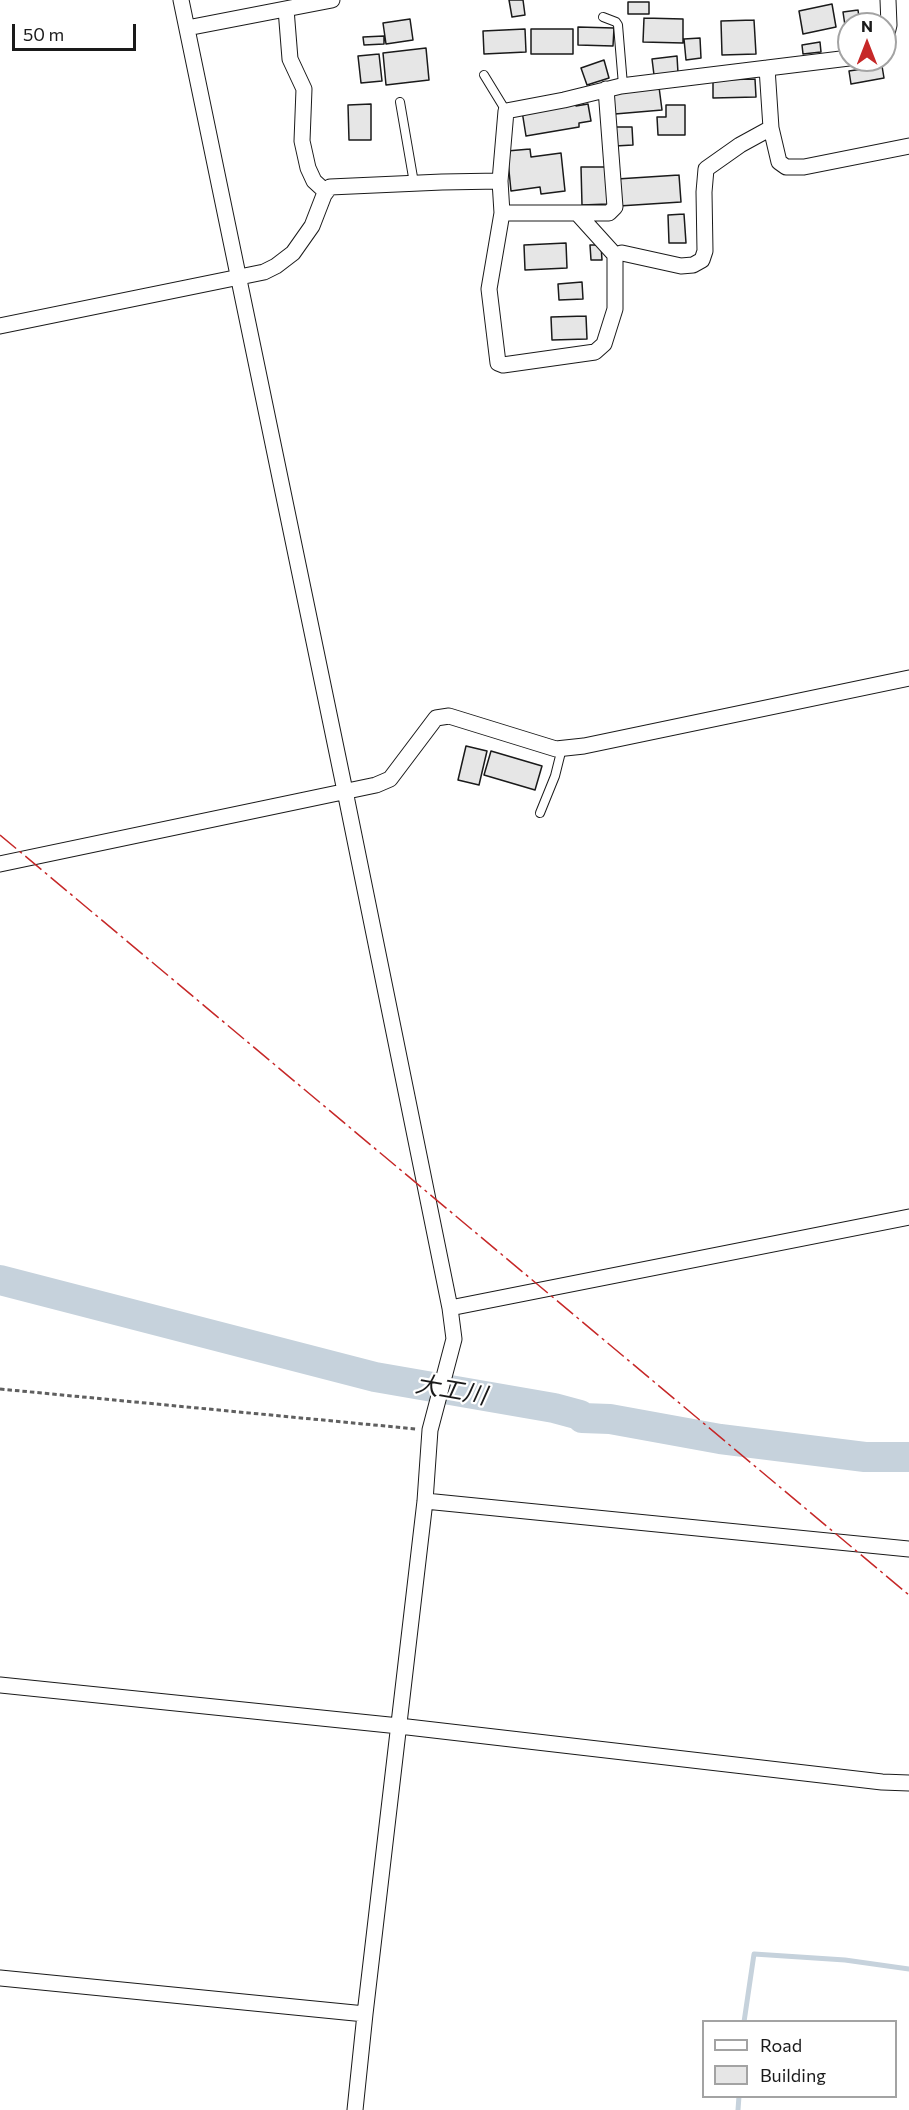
<!DOCTYPE html>
<html>
<head>
<meta charset="utf-8">
<style>
  body { margin:0 }
  #map { position:relative; width:909px; height:2110px; overflow:hidden; background:#fff; font-family:Commissioner,sans-serif }
  canvas { display:block }
  .legend { position:absolute; left:702px; top:2020px; width:195px; height:78px; box-sizing:border-box; background:#fff; border:2px solid #a3a3a3; margin:0; padding:8px 10px; list-style:none; font-size:18px; color:#1a1a1a }
  .legend li { display:flex; align-items:center; gap:12px; height:30px }
  .legend b { width:30px; border:2px solid #a3a3a3 }
  .north { position:absolute; left:837px; top:12px; width:60px; height:60px; box-sizing:border-box; background:#fff; border:2px solid #a3a3a3; border-radius:50%; rotate:0deg; font-size:16px; font-weight:700; line-height:24px; text-align:center; color:#1a1a1a }
  .north::after { content:''; display:block; margin:auto; width:21px; height:27px; background:#c62828; clip-path:polygon(50% 0,100% 100%,50% 72%,0 100%) }
  .scale { position:absolute; left:12px; top:24px; width:124px; height:27px; box-sizing:border-box; border:3px solid #1a1a1a; border-top:0; padding-left:8px; font-size:18px; line-height:21px; white-space:nowrap; color:#1a1a1a; -webkit-text-stroke:4px #fff; paint-order:stroke }
</style>
</head>
<body>
<div id="map">
<canvas width="909" height="2110"></canvas>
<ul class="legend">
<li><b style="height:8px;background:#fff"></b>Road</li>
<li><b style="height:16px;background:#e6e6e6"></b>Building</li>
</ul>
<div class="north">N</div>
<div class="scale">50 m</div>
</div>
<script>
const ctx = document.querySelector('canvas').getContext('2d');
ctx.lineJoin = 'round';
const toPath = rows => new Path2D(rows.map(r => 'M' + r).join(''));
function trace(path, color, width, dash) { ctx.strokeStyle = color; ctx.lineWidth = width; ctx.lineCap = dash ? 'butt' : 'round'; ctx.setLineDash(dash || []); ctx.stroke(path); }
function fillPath(path, color) { ctx.fillStyle = color; ctx.fill(path, 'evenodd'); }
function label(font, color, halo, rows, align = 'center') {
  ctx.font = font + ' Commissioner,"Noto Sans JP",sans-serif'; ctx.lineWidth = 4.5; ctx.setLineDash([]); ctx.textBaseline = 'middle'; ctx.strokeStyle = halo; ctx.fillStyle = color; for (const [text, x, y, turn = 0] of rows) {
    ctx.save(); ctx.translate(x, y); ctx.rotate((+turn || 0) * Math.PI / 180); ctx.textAlign = isNaN(turn) ? turn : align; if (halo) ctx.strokeText(text, 0, 0); ctx.fillText(text, 0, 0); ctx.restore();
  }
}
trace(toPath([
  [744,2022,754,1954,845,1960,909,1969],
  [738,2110,739,2096]
]), '#c6d2dc', 5);
trace(toPath([
  [0,1280,375,1377,554,1408,580,1415,582,1418,610,1419,720,1439,865,1457,909,1457]
]), '#c6d2dc', 30);
const building = toPath([
  [509,0,523,0,525,15,512,17,509,0],
  [628,2,649,2,649,14,628,14,628,2],
  [832,4,836,27,803,34,799,11,832,4],
  [858,10,860,24,849,24,849,38,847,39,843,12,858,10],
  [644,18,683,19,683,43,643,42,644,18],
  [410,19,413,40,386,44,383,23,410,19],
  [754,20,756,54,722,55,721,21,754,20],
  [578,27,614,28,613,46,578,45,578,27],
  [525,29,526,52,484,54,483,31,525,29],
  [531,29,573,29,573,54,531,54,531,29],
  [384,36,384,44,364,45,363,37,384,36],
  [700,38,701,58,686,60,684,39,700,38],
  [820,42,821,52,803,54,802,45,820,42],
  [426,48,429,80,386,85,383,53,426,48],
  [379,54,382,81,361,83,358,56,379,54],
  [677,56,678,73,654,75,652,59,677,56],
  [604,60,609,78,587,85,581,68,604,60],
  [882,66,884,78,851,84,849,71,882,66],
  [755,79,756,97,713,98,713,80,755,79],
  [659,87,662,110,615,114,612,91,659,87],
  [576,102,576,106,588,104,591,121,579,123,579,127,526,136,522,111,576,102],
  [371,104,371,140,349,140,348,105,371,104],
  [666,105,685,105,685,135,658,135,657,117,666,117,666,105],
  [614,127,632,127,633,145,615,146,614,127],
  [530,149,531,157,561,153,565,191,541,194,540,187,511,191,507,151,530,149],
  [581,167,608,167,608,204,582,205,581,167],
  [679,175,681,202,619,206,617,179,679,175],
  [684,214,686,243,669,243,668,215,684,214],
  [566,243,567,268,525,270,524,245,566,243],
  [590,245,601,245,602,260,591,260,590,245],
  [582,282,583,299,559,300,558,284,582,282],
  [586,316,587,339,552,340,551,317,586,316],
  [466,746,487,751,479,785,458,780,466,746],
  [491,751,542,766,535,790,484,775,491,751]
]);
fillPath(building, '#e6e6e6');
trace(building, '#1a1a1a', 1.5);
const lane = toPath([
  [603,17,616,22,618,25,623,85],
  [484,75,506,111],
  [400,102,414,183],
  [540,813,555,776,562,748]
]);
const street = toPath([
  [181,0,345,791,450,1308,454,1339,430,1430,425,1501,365,2014,355,2110],
  [286,9,290,59,304,89,302,141,308,168,314,181,326,192],
  [187,28,332,0],
  [885,42,889,25,888,0],
  [767,68,771,128,779,162,786,167,804,167,909,146],
  [771,128,740,145,706,169,704,192,705,251,702,260,693,265,681,266,622,253,615,255,615,309,604,344,595,352,503,365,498,363,489,289,502,213,500,181,506,111,564,100,621,86,849,58],
  [502,213,609,213,615,207,606,89],
  [577,213,615,255],
  [0,326,264,272,276,266,293,253,312,226,324,195,330,187,442,182,500,181],
  [0,864,376,785,390,779,436,718,449,716,556,749,584,746,909,678],
  [450,1308,909,1217],
  [425,1501,909,1549],
  [0,1685,399,1726,882,1782,909,1783],
  [0,1978,365,2014]
]);
trace(lane, '#1a1a1a', 10);
trace(street, '#1a1a1a', 17);
trace(toPath([
  [0,1389,416,1429]
]), '#5f5f5f', 3, [4.5, 3]);
trace(lane, '#fff', 8);
trace(street, '#fff', 15);
trace(toPath([
  [0,835,909,1595]
]), '#c62828', 1.5, [21, 4.5, 3, 4.5]);
label('italic 24px', '#1a1a1a', '#fff', [
  ["大工川",451,1390,10]
]);
</script>
</body>
</html>
